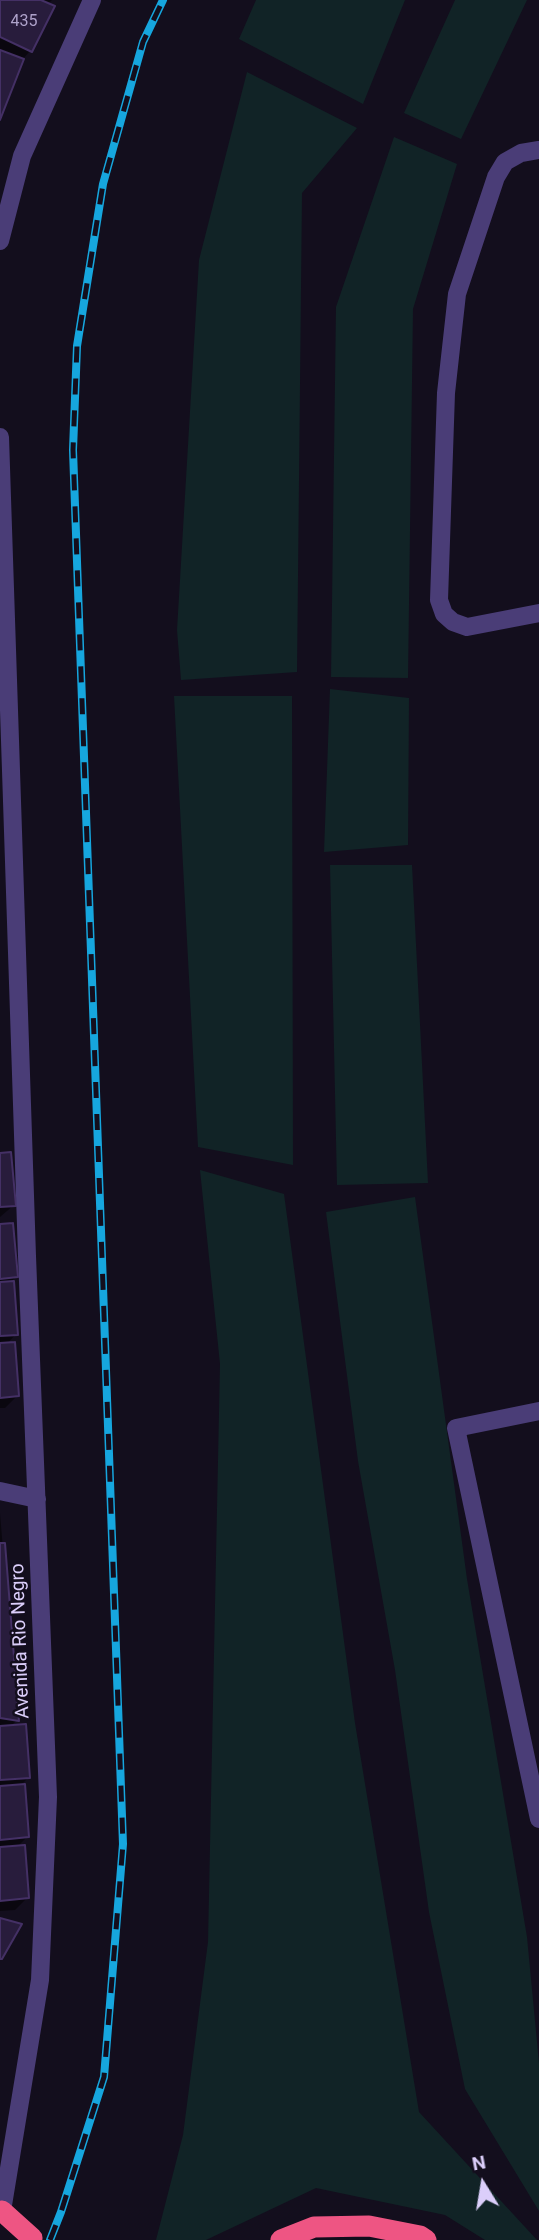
<!DOCTYPE html>
<html>
<head>
<meta charset="utf-8">
<style>
  body { margin:0 }
  #map { position:relative; width:539px; height:2240px; overflow:hidden; background:#130e1d; font-family:Roboto,sans-serif }
  canvas { display:block }
  .north { position:absolute; left:448px; top:2149px; width:70px; height:70px; -webkit-text-stroke:5px #130e1d; paint-order:stroke; rotate:349deg; font-size:19px; font-weight:700; line-height:28px; text-align:center; color:#dbcefa }
  .north::after { content:''; display:block; margin:auto; width:24px; height:32px; background:#dbcefa; clip-path:polygon(50% 0,100% 100%,50% 72%,0 100%) }
</style>
</head>
<body>
<div id="map">
<canvas width="539" height="2240"></canvas>
<div class="north">N</div>
</div>
<script>
const ctx = document.querySelector('canvas').getContext('2d');
ctx.lineJoin = 'round';
function fillPath(path, color) { ctx.fillStyle = color; ctx.fill(path, 'evenodd'); }
const toPath = rows => new Path2D(rows.map(r => 'M' + r).join(''));
function trace(path, color, width, dash) { ctx.strokeStyle = color; ctx.lineWidth = width; ctx.lineCap = dash ? 'butt' : 'round'; ctx.setLineDash(dash || []); ctx.stroke(path); }
function label(font, color, halo, rows, align = 'center') {
  ctx.font = font + ' Roboto,sans-serif'; ctx.lineWidth = 5; ctx.setLineDash([]); ctx.textBaseline = 'middle'; ctx.strokeStyle = halo; ctx.fillStyle = color; for (const [text, x, y, turn = 0] of rows) {
    ctx.save(); ctx.translate(x, y); ctx.rotate((+turn || 0) * Math.PI / 180); ctx.textAlign = isNaN(turn) ? turn : align; if (halo) ctx.strokeText(text, 0, 0); ctx.fillText(text, 0, 0); ctx.restore();
  }
}
fillPath(toPath([
  [256,0,405,0,363,104,239,39],
  [455,0,527,0,461,139,404,113],
  [247,72,357,128,302,193,297,672,181,680,177,630,199,260],
  [394,137,457,164,413,309,408,678,331,677,336,307],
  [330,689,409,698,408,845,324,852],
  [174,696,292,696,293,1165,198,1147],
  [330,865,412,865,428,1183,337,1185],
  [200,1170,284,1194,355,1723,419,2112,537,2240,485,2240,445,2215,316,2188,206,2240,156,2240,183,2135,208,1942,220,1364],
  [415,1197,467,1579,527,1937,539,2063,539,2211,465,2089,429,1912,395,1670,358,1461,326,1212]
]), '#112326');
fillPath(toPath([
  [0,0,52,0,47,5,30,51,23,59,0,115],
  [0,1155,14,1205,0,1217],
  [0,1226,16,1277,9,1283,16,1334,6,1345,17,1396,5,1408,0,1408],
  [0,1513,17,1720,10,1727,28,1778,20,1786,27,1837,17,1847,27,1898,15,1910,0,1911]
]), '#0007');
const building = toPath([
  [0,0,41,0,55,6,32,52,0,37,0,0],
  [0,50,24,59,0,120,0,50],
  [11,1152,16,1206,0,1207,0,1153,11,1152],
  [13,1223,18,1277,0,1279,0,1224,13,1223],
  [14,1281,18,1335,0,1336,0,1282,14,1281],
  [15,1342,19,1396,0,1398,0,1343,15,1342],
  [0,1543,5,1543,19,1721,0,1718,0,1543],
  [26,1724,30,1778,0,1780,0,1726,26,1724],
  [25,1784,29,1837,0,1840,0,1786,25,1784],
  [25,1845,29,1898,0,1901,0,1847,25,1845],
  [0,1918,22,1924,2,1959,0,1959,0,1918]
]);
fillPath(building, '#281c3c');
trace(building, '#443065', 2);
trace(toPath([
  [539,150,521,153,505,162,496,177,457,294,446,393,439,600,444,614,453,622,467,627,539,613],
  [0,241,22,156,92,0],
  [0,437,27,1256,48,1797,40,1980,2,2211],
  [539,1411,456,1428,539,1819],
  [0,1491,37,1499]
]), '#4a3d77', 18);
trace(toPath([
  [2,2211,32,2238],
  [281,2240,314,2227,369,2226,420,2236,426,2240]
]), '#ee5583', 21);
const rail = toPath([
  [50,2240,61,2212,104,2077,123,1844,73,450,77,346,103,184,143,42,163,0]
]);
trace(rail, '#16a6de', 8);
trace(rail, '#130e1d', 5, [16]);
label('16px', '#aea2ca', null, [
  ["435",24,22]
]);
label('19px', '#dbcefa', '#130e1d', [
  ["Avenida Rio Negro",21,1641,-92]
]);
</script>
</body>
</html>
